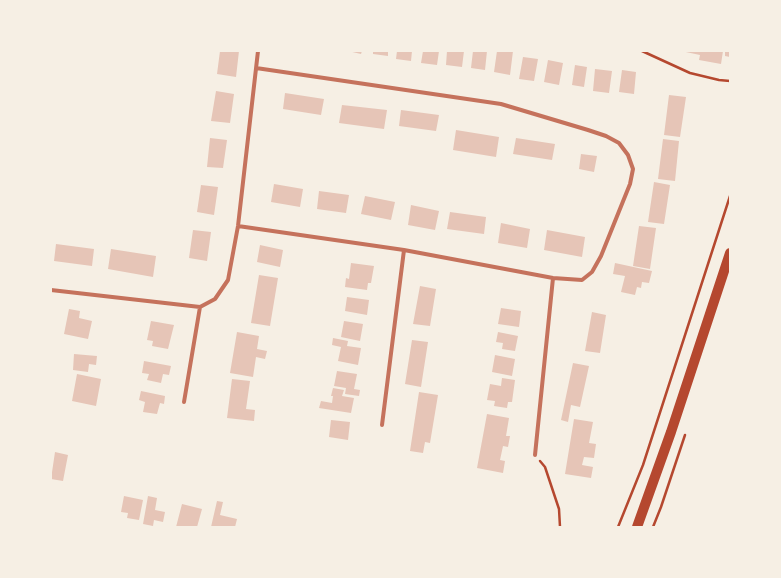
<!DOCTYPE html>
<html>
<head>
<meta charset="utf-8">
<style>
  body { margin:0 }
  #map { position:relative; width:781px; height:578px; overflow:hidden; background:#f6efe4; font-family:Overpass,sans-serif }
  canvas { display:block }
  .frame { position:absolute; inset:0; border:52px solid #f6efe4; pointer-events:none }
</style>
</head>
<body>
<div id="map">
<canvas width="781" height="578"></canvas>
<div class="frame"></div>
</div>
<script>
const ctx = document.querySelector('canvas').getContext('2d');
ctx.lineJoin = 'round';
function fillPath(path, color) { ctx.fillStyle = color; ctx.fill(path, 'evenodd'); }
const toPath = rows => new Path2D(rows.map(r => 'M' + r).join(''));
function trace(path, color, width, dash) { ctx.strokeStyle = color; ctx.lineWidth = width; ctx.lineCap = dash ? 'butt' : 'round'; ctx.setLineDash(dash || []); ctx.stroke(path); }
fillPath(toPath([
  [220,51,239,51,236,77,217,74],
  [348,51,362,51,361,54],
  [373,51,388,51,388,56,373,54],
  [397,51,412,51,411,61,396,59],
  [423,51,439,51,437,65,421,63],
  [447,51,464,51,462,67,446,65],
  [473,51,487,51,485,70,471,68],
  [497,51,513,51,510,75,494,72],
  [681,51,723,51,721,64,699,60,700,55],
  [725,51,730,51,730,57,725,56],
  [523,57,538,59,534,81,519,79],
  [548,60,563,63,559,85,544,82],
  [575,65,587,67,584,87,572,85],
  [595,69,612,71,609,93,593,91],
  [622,70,636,72,634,94,619,92],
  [216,91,234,94,230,123,211,121],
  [285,93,324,99,321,115,283,109],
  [669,95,686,97,680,137,664,135],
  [342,105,387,110,384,129,339,123],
  [401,110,439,115,436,131,399,126],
  [456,130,499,137,496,157,453,150],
  [210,138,227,140,223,168,207,167],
  [516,138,555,144,552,160,513,154],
  [663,139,679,141,675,181,658,179],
  [581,154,597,156,594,172,579,169],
  [654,182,670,185,664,224,648,222],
  [274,184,303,189,300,207,271,202],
  [201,185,218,187,214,215,197,212],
  [319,191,349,195,346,213,317,209],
  [365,196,395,202,391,220,361,214],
  [411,205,439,211,435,230,408,225],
  [450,212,486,217,484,234,447,229],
  [501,223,530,229,527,248,498,243],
  [639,226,656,228,650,269,633,266],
  [193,230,211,232,207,261,189,258],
  [547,230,585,237,582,257,544,250],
  [56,244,94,249,92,266,54,261],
  [260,245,283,250,280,267,257,262],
  [111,249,156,256,153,277,108,269],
  [351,263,374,266,371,283,368,283,367,290,345,287,346,278,349,279],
  [615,263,652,271,649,283,642,282,641,288,637,287,635,295,621,292,625,276,613,274],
  [259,275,278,278,270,326,251,323],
  [420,286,436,289,430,326,413,324],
  [347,297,369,300,367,315,345,311],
  [501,308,521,311,519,327,498,324],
  [69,309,80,311,79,318,92,321,88,339,64,334],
  [592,312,606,315,600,353,585,351],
  [151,321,174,325,168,349,152,346,153,341,147,340],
  [344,321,363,324,360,341,341,337],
  [237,332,259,336,257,349,267,351,265,359,256,357,253,377,230,373],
  [498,332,518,336,515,351,502,349,503,343,496,342],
  [333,338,348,341,347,346,361,348,358,365,338,361,341,347,332,345],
  [412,340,428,342,421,387,405,384],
  [74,354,97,356,96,365,89,364,88,372,73,370],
  [495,355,515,359,512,376,492,372],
  [144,361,171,366,169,375,163,374,161,383,147,380,149,374,142,373],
  [573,363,589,366,580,407,571,405,568,422,561,420],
  [337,371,357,374,354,389,360,390,359,396,345,394,346,388,334,386],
  [77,374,101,379,96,406,72,401],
  [502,378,515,380,512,402,508,402,507,408,494,406,495,401,487,400,490,384,501,386],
  [232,379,250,381,246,409,255,410,254,421,227,418],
  [333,388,344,390,342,396,354,398,351,413,319,408,321,401,332,403,333,396,331,396],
  [141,391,165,396,164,404,160,403,157,414,143,412,145,402,139,400],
  [419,392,438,395,430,443,425,442,423,453,410,451],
  [487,414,509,418,506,436,510,436,508,447,503,446,500,460,505,461,503,473,477,468],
  [574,419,593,422,589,443,596,444,594,458,584,457,582,465,593,467,591,478,565,474],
  [331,420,350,422,348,440,329,437],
  [55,452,68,455,63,481,51,479],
  [124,496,143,500,139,520,127,518,128,513,121,512],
  [148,496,157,498,155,510,165,512,163,522,154,520,153,526,143,524],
  [217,501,223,502,220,515,237,519,235,527,211,527],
  [182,504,202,509,197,527,186,526,185,527,176,527]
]), '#e6c5b7');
trace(toPath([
  [642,51,690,73,719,80,730,81],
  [540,461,545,467,559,509,560,527],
  [618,527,643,465,730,196],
  [653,527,661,507,685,435]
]), '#b5482f', 2.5);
trace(toPath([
  [238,226,404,250,553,278,582,280,592,272,601,256,630,184,633,169,628,155,619,143,606,136,588,130,501,104,256,68],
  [51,290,200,307,215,299,228,280,238,226,258,51],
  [184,402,200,307],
  [382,425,404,250],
  [535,455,553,278]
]), '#c5725c', 4);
trace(toPath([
  [637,527,671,432,730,253]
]), '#b5482f', 10);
</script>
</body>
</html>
